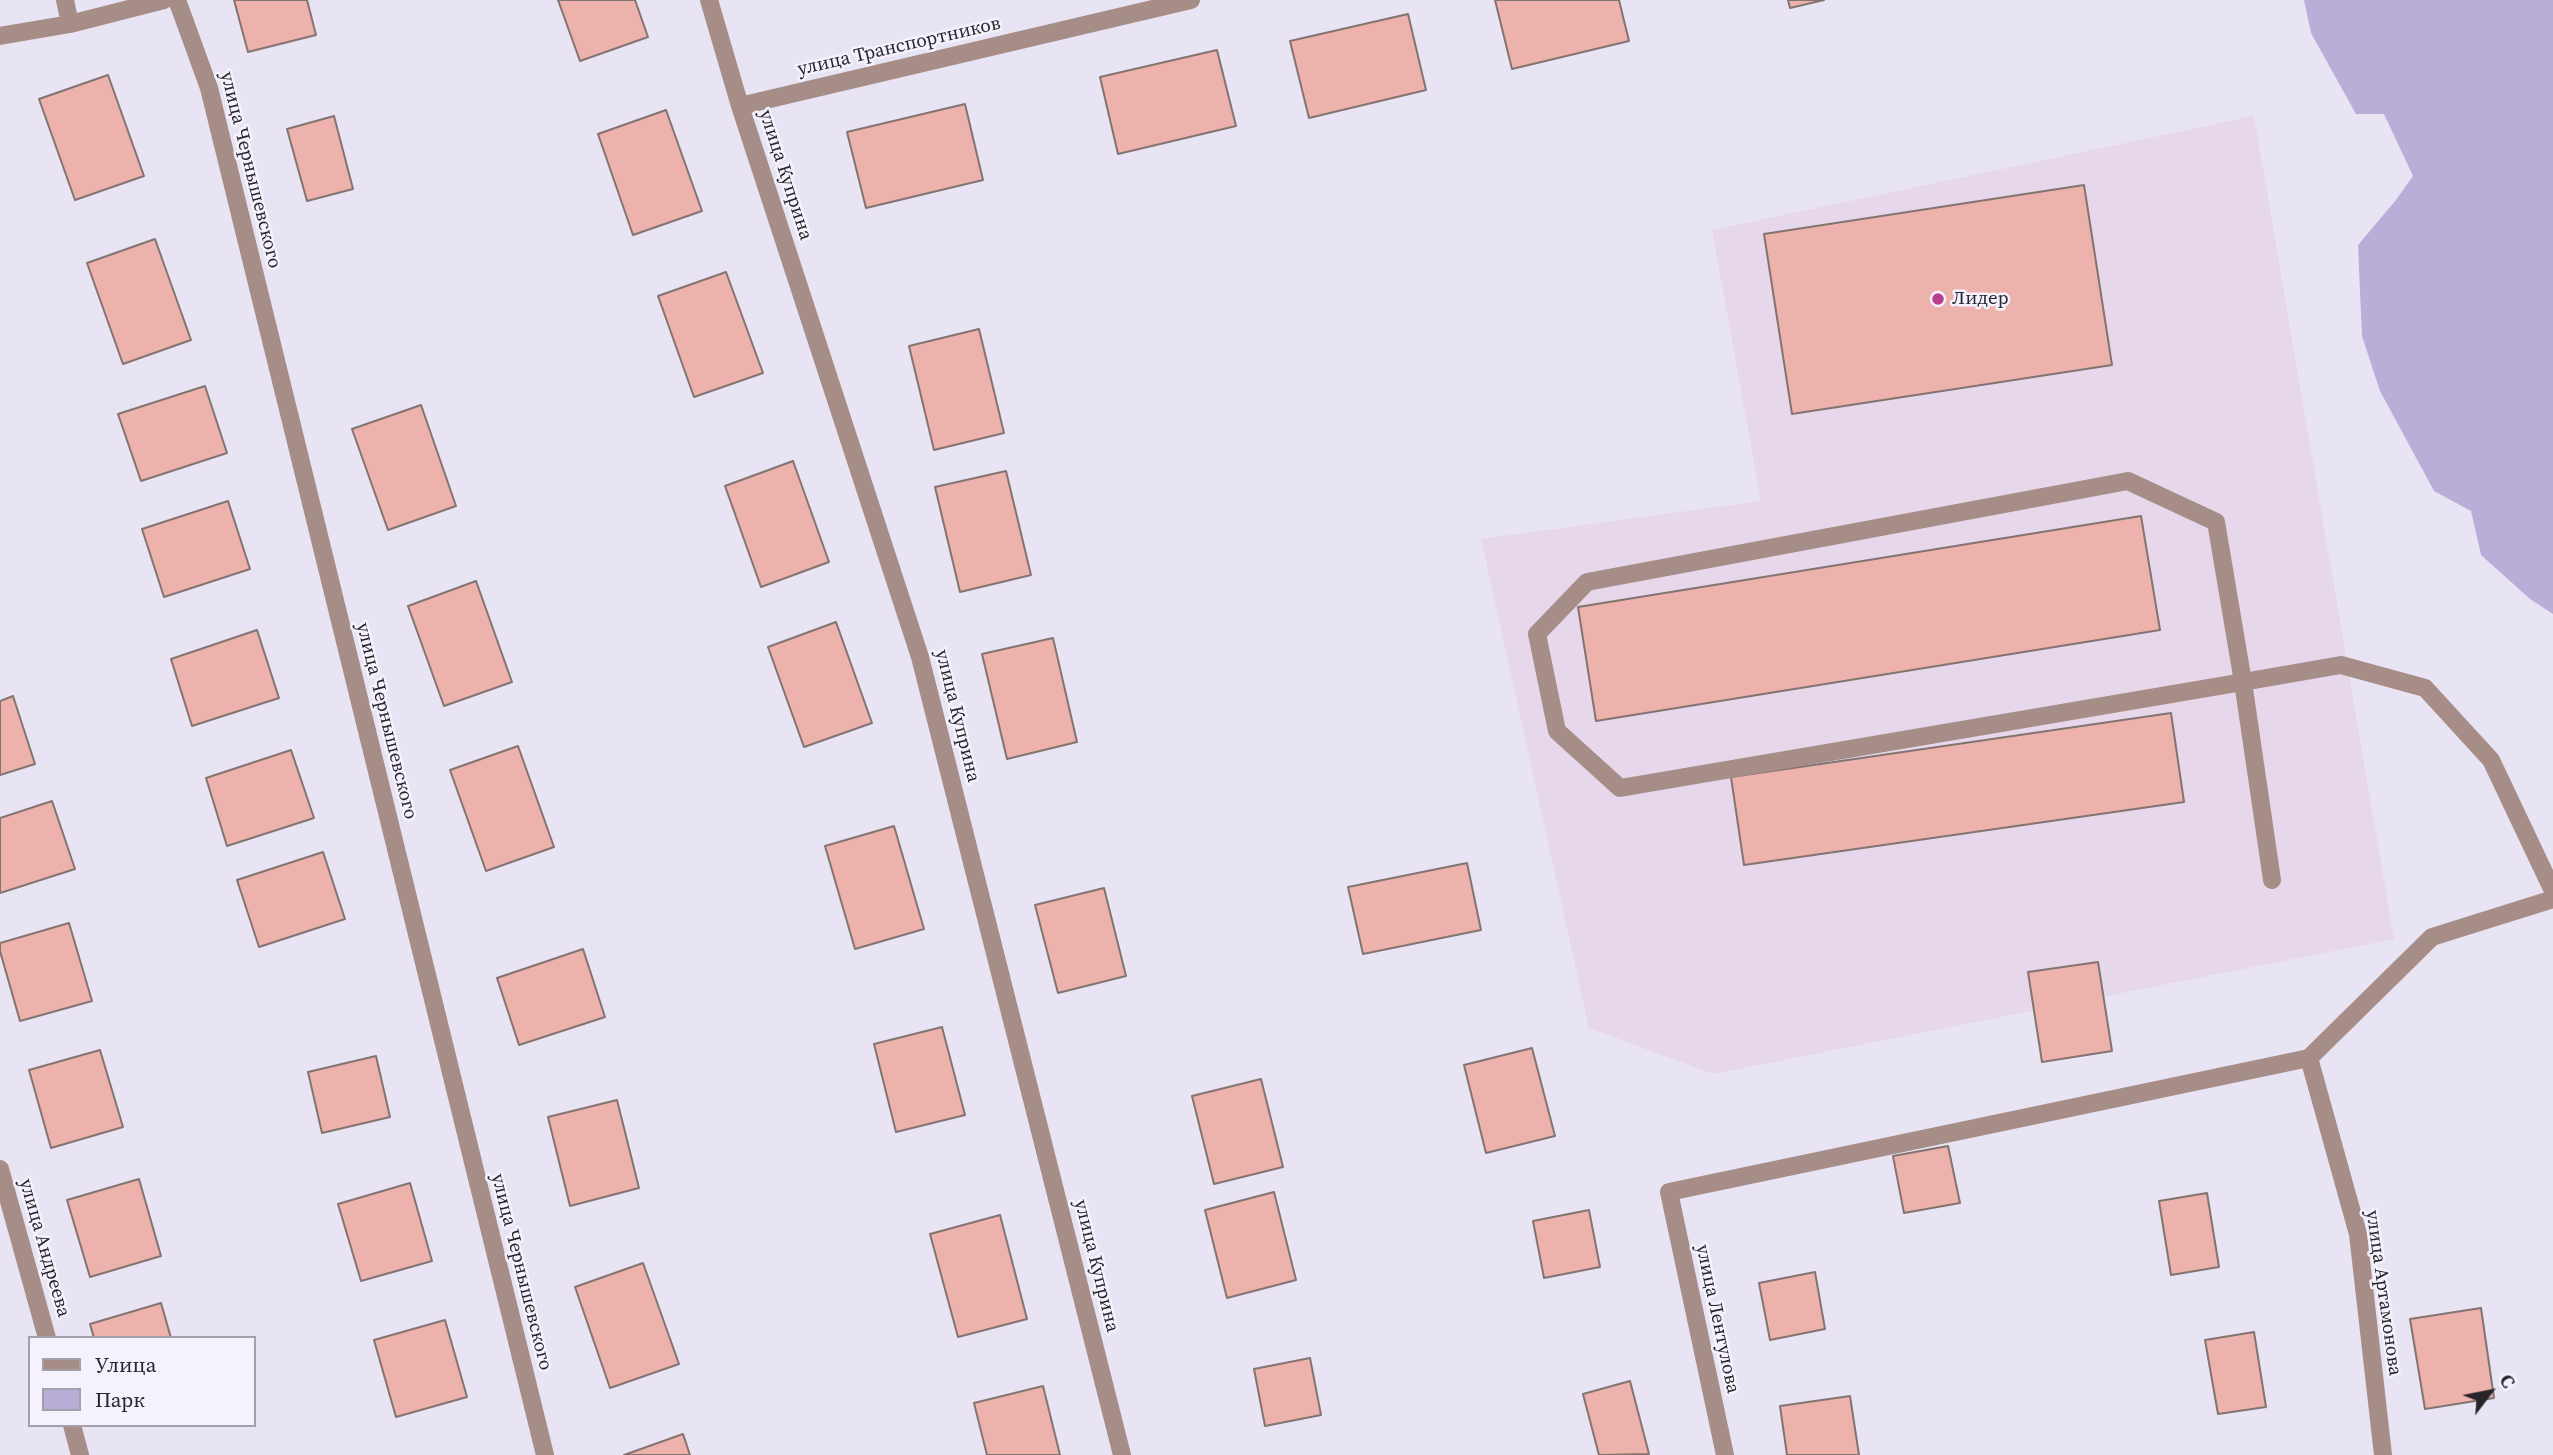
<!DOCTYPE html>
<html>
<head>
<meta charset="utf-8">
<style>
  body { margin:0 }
  #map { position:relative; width:2553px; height:1455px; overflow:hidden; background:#e8e4f3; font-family:"Source Serif 4",serif }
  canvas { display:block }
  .legend { position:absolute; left:28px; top:1336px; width:228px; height:91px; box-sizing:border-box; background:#f5f2fe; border:2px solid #a2a0a9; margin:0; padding:9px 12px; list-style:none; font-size:21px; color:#26252a }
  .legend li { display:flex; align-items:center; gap:14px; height:35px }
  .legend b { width:35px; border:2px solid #a2a0a9 }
  .north { position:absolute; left:2455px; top:1357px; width:70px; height:70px; -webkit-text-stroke:5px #f5f2fe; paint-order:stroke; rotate:58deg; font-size:19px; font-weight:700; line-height:28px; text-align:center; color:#26252a }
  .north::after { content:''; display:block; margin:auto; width:24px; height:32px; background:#26252a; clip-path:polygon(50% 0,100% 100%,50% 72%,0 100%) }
</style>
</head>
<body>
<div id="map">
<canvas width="2553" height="1455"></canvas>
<ul class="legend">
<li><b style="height:9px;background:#a68d87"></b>Улица</li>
<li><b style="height:19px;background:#b9aed7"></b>Парк</li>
</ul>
<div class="north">С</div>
</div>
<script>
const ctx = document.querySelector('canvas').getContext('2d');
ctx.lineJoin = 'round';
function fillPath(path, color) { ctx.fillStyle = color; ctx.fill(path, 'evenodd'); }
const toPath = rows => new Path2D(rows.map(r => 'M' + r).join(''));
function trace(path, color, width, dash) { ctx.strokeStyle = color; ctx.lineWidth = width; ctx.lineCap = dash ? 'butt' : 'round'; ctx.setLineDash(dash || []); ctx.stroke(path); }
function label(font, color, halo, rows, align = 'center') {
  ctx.font = font + ' "Source Serif 4",serif'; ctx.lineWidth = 5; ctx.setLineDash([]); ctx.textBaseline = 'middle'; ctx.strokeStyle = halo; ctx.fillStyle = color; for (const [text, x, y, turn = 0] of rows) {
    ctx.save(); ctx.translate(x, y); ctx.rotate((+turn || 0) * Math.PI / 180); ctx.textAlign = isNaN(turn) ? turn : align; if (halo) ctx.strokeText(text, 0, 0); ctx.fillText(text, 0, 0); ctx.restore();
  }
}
fillPath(toPath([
  [2254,116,2394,939,1713,1074,1589,1028,1481,539,1761,501,1712,230]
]), '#e6d7ea');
fillPath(toPath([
  [2304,0,2553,0,2553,614,2530,599,2481,555,2471,511,2434,491,2380,391,2362,336,2358,245,2396,200,2413,176,2384,114,2356,114,2311,33]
]), '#b9aed7');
const building = toPath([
  [234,0,307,0,316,35,248,52,234,0],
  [558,0,635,0,648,37,580,61,558,0],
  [1495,0,1619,0,1629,41,1512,69,1495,0],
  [1788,0,1824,0,1790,8,1788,0],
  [1408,14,1426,90,1309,118,1290,41,1408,14],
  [1217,50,1236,126,1118,154,1100,77,1217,50],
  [108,75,144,176,75,200,39,99,108,75],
  [965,104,983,180,866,208,847,132,965,104],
  [666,110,702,211,633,235,598,134,666,110],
  [334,116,353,189,307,201,287,129,334,116],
  [2084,185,2112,365,1792,414,1764,234,2084,185],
  [155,239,191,340,123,364,87,263,155,239],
  [726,272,763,373,694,397,658,296,726,272],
  [979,329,1004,433,934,450,909,346,979,329],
  [205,386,227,453,141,481,118,414,205,386],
  [421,405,456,506,388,530,352,429,421,405],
  [793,461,829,562,761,587,725,486,793,461],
  [1006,471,1031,575,960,592,935,487,1006,471],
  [228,501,250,569,164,597,142,529,228,501],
  [2141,516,2160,630,1596,721,1578,607,2141,516],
  [476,581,512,682,444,706,408,606,476,581],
  [836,622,872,723,804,747,768,647,836,622],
  [257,630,279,698,192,726,171,659,257,630],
  [1053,638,1077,742,1007,759,982,654,1053,638],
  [13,696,35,764,0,775,0,701,13,696],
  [2171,713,2184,802,1744,865,1731,777,2171,713],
  [518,746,554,847,486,871,450,770,518,746],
  [291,750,314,818,227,846,206,778,291,750],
  [52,801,75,869,0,893,0,818,52,801],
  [894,826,924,929,855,949,825,846,894,826],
  [323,852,345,919,259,947,237,880,323,852],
  [1467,863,1481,930,1363,954,1348,887,1467,863],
  [1104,888,1126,976,1058,993,1035,905,1104,888],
  [69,923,92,1001,20,1021,0,951,0,943,69,923],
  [583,949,605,1017,519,1045,497,978,583,949],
  [2098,962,2112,1051,2042,1062,2028,972,2098,962],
  [942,1027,965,1115,896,1132,874,1044,942,1027],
  [1532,1048,1555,1136,1486,1153,1464,1065,1532,1048],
  [100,1050,123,1127,51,1148,29,1070,100,1050],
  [376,1056,390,1117,322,1133,308,1072,376,1056],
  [1261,1079,1283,1167,1214,1184,1192,1096,1261,1079],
  [617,1100,639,1188,570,1206,548,1117,617,1100],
  [1948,1146,1960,1203,1904,1213,1893,1156,1948,1146],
  [139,1179,161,1256,90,1277,67,1200,139,1179],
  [410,1183,432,1261,361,1281,338,1204,410,1183],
  [1274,1192,1296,1280,1227,1298,1205,1210,1274,1192],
  [2207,1193,2219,1267,2171,1275,2159,1201,2207,1193],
  [1589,1210,1600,1267,1544,1278,1533,1221,1589,1210],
  [1000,1215,1027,1319,958,1337,930,1234,1000,1215],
  [643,1263,679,1364,610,1388,575,1287,643,1263],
  [1815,1272,1825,1329,1770,1340,1759,1283,1815,1272],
  [161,1303,171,1338,94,1338,90,1324,161,1303],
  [2481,1308,2494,1398,2425,1409,2410,1319,2481,1308],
  [445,1320,467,1397,396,1417,374,1340,445,1320],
  [2254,1332,2266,1407,2218,1414,2205,1340,2254,1332],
  [1310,1358,1321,1415,1265,1426,1254,1369,1310,1358],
  [1630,1381,1649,1454,1599,1455,1583,1394,1630,1381],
  [1043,1386,1060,1455,987,1455,974,1403,1043,1386],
  [1850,1396,1859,1455,1787,1455,1780,1406,1850,1396],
  [683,1434,690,1455,624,1455,683,1434]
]);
fillPath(building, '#edb2ab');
trace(building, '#837472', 2);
trace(toPath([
  [65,0,70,24],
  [177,0,209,88,545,1455],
  [709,0,740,106,920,657,1122,1455],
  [0,36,70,24,164,0],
  [740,106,1191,0],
  [2272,880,2243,682,2216,522,2128,481,1587,582,1537,634,1557,731,1620,788,2243,682,2341,665,2425,688,2491,760,2553,891],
  [2309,1058,2358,1234,2383,1455],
  [0,1169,47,1338],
  [72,1425,80,1455],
  [1725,1455,1669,1192,2309,1058,2432,937,2553,899]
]), '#a68d87', 18);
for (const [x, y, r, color] of [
  [1938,299,7,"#bb3e8e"]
]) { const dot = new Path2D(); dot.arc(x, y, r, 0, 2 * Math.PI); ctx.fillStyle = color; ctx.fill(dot); trace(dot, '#f5f2fe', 2.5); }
label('19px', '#26252a', '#f5f2fe', [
  ["улица Транспортников",899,47,-13],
  ["улица Чернышевского",250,170,76],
  ["улица Куприна",785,175,72],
  ["улица Куприна",957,716,76],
  ["улица Чернышевского",386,721,76],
  ["улица Андреева",44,1248,74],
  ["улица Куприна",1096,1266,76],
  ["улица Чернышевского",521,1272,76],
  ["улица Артамонова",2383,1293,82],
  ["улица Лентулова",1717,1319,78]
]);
label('19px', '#26252a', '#f5f2fe', [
  ["Лидер",1952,299]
], 'left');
</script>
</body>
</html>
